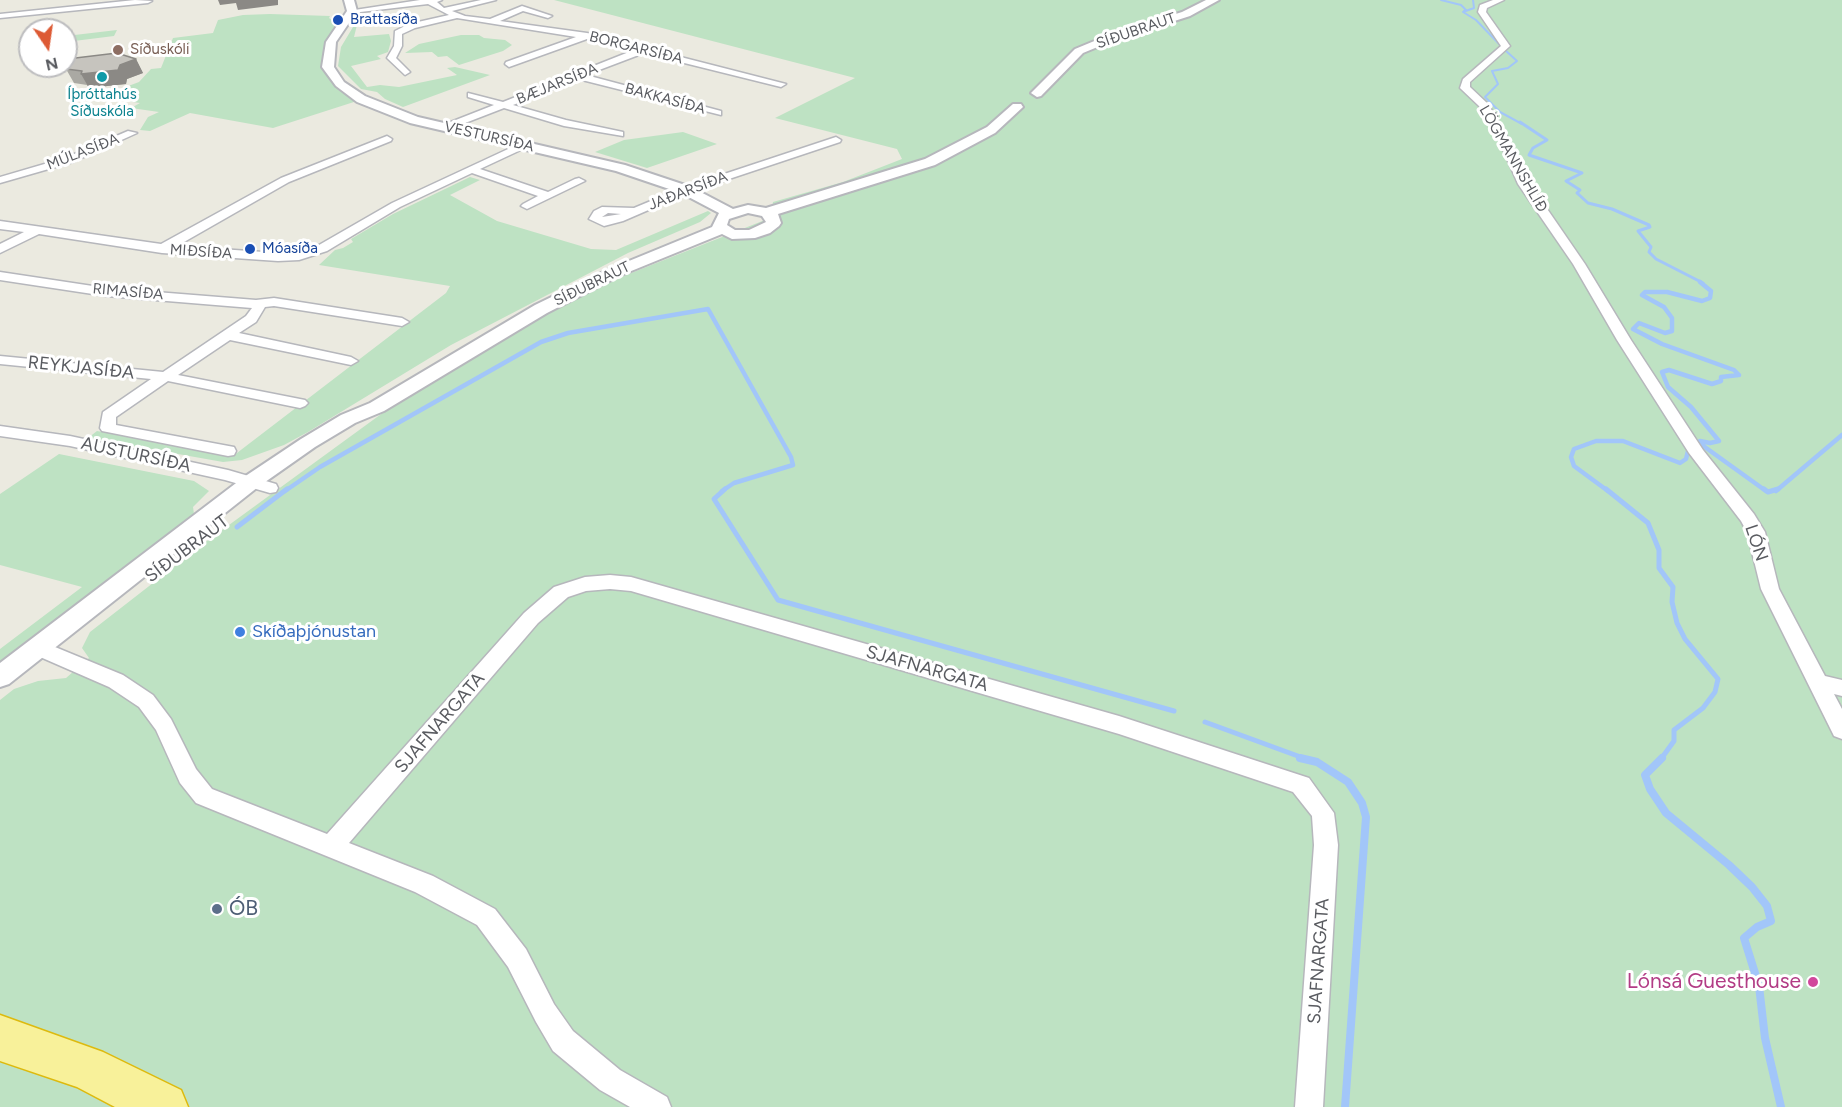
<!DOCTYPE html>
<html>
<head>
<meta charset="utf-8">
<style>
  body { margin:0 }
  #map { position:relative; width:1842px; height:1107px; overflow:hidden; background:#ebeae0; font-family:Figtree,sans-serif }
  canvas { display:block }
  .north { position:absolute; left:18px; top:18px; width:60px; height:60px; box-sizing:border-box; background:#fff; border:2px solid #bdbdbf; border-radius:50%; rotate:167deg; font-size:16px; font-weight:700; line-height:24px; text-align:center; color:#595b60 }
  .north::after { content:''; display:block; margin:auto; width:21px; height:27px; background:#dd5a34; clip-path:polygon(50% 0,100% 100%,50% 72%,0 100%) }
</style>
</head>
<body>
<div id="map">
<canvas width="1842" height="1107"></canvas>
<div class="north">N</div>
</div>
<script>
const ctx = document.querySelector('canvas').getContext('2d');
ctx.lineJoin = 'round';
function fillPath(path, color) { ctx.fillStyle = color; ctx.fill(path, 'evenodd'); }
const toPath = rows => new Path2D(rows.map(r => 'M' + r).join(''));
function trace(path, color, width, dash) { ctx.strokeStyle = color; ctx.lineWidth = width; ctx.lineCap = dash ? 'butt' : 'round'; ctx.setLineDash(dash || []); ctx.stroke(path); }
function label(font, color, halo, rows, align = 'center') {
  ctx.font = font + ' Figtree,sans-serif'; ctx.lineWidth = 6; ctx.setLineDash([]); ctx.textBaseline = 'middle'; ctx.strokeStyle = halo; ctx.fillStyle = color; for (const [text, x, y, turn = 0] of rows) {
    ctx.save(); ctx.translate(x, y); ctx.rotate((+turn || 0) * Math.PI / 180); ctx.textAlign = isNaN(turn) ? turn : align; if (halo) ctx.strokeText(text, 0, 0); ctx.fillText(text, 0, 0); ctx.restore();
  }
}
fillPath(toPath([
  [554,0,1842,0,1842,1107,0,1107,0,700,14,689,38,681,66,678,89,658,82,648,90,632,207,541,410,393,511,334,596,287,770,218,773,202,843,182,902,159,897,149,775,118,855,78],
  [270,14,330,16,329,18,336,23,336,27,326,48,323,65,333,84,357,101,273,128,190,113,150,131,140,130,148,117,159,112,131,108,140,103,99,97,139,82,151,69,161,68,173,38,213,33,218,20,243,15],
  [359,17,354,37,389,34,391,41,388,52,377,56,381,59,351,66,367,87,380,85,399,87,457,75,447,68,455,67,490,75,403,107,385,99,377,92,361,89,338,66,341,47],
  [117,30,114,36,66,42,66,36],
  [461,35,479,35,484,38,505,40,512,45,503,51,459,65,447,56,438,57,432,52,405,53,419,44],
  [683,132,717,144,647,168,595,152,624,140],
  [470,177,480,180,450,195,497,221,591,249,616,250,708,211,711,213,700,222,628,253,451,345,308,432,284,445,242,460,223,462,88,438,97,431,233,456,446,293,450,286,319,265,335,250,343,248,353,242,351,239,393,214],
  [59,454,194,481,209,491,193,507,195,521,0,673,0,649,82,587,0,565,0,494]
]), '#bee2c3');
trace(toPath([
  [1441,0,1461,5,1466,10,1464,11],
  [1473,0,1474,8,1463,12,1476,20,1502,47],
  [1505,50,1517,61,1508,68,1492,71,1498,84,1485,97,1500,112,1522,124]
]), '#a2c6f9', 2);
trace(toPath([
  [1520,122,1547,140,1533,148,1529,155,1582,173,1566,181,1580,190,1577,193,1588,203,1612,209,1649,225,1650,227,1638,231,1651,247,1649,252,1656,259,1703,283]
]), '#a2c6f9', 3);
trace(toPath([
  [1702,445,1766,491],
  [285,491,320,467,541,342,568,333,708,309,791,457,793,465,734,483,722,491],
  [1608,491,1574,466,1571,457,1574,449,1596,441,1623,441,1680,463,1686,459,1688,451,1702,445,1700,441,1710,443,1719,441,1691,407,1668,387,1662,372,1669,370,1712,384,1721,381,1721,377,1739,375,1734,370,1662,344,1633,329,1639,323,1665,333,1672,331,1672,318,1664,307,1642,295,1645,292,1667,292,1702,301,1710,298,1711,291,1700,282],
  [1776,491,1842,435]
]), '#a2c6f9', 4.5);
trace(toPath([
  [725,489,714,499,778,600,1174,711],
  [1606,489,1648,523,1659,550,1659,568,1673,587,1672,602,1677,623,1685,639,1718,679,1715,692,1703,708,1674,730,1674,741,1661,759],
  [1764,489,1768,492,1778,489],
  [237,527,287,489],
  [1205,722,1306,759]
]), '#a2c6f9', 5);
trace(toPath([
  [1300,758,1317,762,1348,782,1362,803,1366,817,1345,1107],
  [1662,758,1645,775,1650,789,1666,813,1729,865,1752,887,1767,906,1771,921,1757,927,1744,938,1759,986,1765,1038,1781,1107]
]), '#a2c6f9', 8);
const minor = toPath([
  [135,0,152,1,148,3,0,18,0,14,135,0],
  [420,0,442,0,437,2,444,8,481,0,496,0,452,11,465,16,490,19,522,6,552,16,548,18,523,11,500,21,587,33,786,84,781,87,644,53,586,75,721,111,721,115,578,79,513,105,566,120,623,132,623,136,564,126,504,108,447,130,443,129,443,125,494,105,468,97,468,93,503,102,634,50,587,39,509,67,505,64,506,62,576,37,457,18,415,28,402,34,402,46,396,58,410,72,405,75,387,58,394,46,395,31,409,24,449,15,428,4,352,13,348,11,420,0],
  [1493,0,1504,0,1487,8,1486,12,1510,46,1470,82,1470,87,1488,104,1508,138,1530,184,1585,264,1631,340,1703,450,1754,514,1765,532,1779,589,1825,676,1842,680,1842,696,1834,694,1842,709,1842,739,1834,736,1761,589,1747,532,1741,521,1689,453,1617,340,1573,264,1518,184,1498,138,1479,106,1460,88,1463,79,1501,46,1478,12,1480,5,1493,0],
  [128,131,137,133,73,162,0,183,0,177,65,158,128,131],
  [387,136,392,139,391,141,289,182,177,246,278,253,298,252,319,245,392,203,521,143,525,144,525,148,480,169,548,192,575,179,579,178,585,181,527,209,521,206,523,204,538,196,472,173,400,207,327,251,299,260,278,261,162,253,39,234,0,253,0,244,24,232,0,229,0,221,161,244,281,178,387,136],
  [836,137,841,140,840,142,690,192,623,221,604,226,589,219,594,211,602,207,634,208,682,188,836,137],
  [608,213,621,214,602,217,608,213],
  [0,272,106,288,256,300,274,298,402,318,409,322,402,326,274,306,265,307,256,322,239,333,351,357,358,361,351,365,230,340,178,375,305,400,308,403,305,406,300,408,168,381,116,417,116,425,234,447,236,451,234,455,228,456,102,431,100,428,103,412,151,379,0,364,0,356,163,372,246,316,252,308,106,296,0,280,0,272],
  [0,426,70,436,228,470,276,484,278,488,276,492,270,493,225,480,70,446,0,436,0,426],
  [610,575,631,577,1119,716,1309,778,1334,813,1338,845,1323,1107,1295,1107,1314,845,1312,816,1293,792,1119,734,631,591,610,589,586,591,568,597,538,623,349,843,433,876,495,909,526,949,554,1004,573,1031,620,1070,667,1097,671,1107,630,1107,600,1090,553,1051,536,1022,508,967,477,925,415,892,196,803,180,783,156,730,139,707,109,687,31,653,28,648,31,643,38,640,123,675,153,695,171,719,196,769,212,789,327,834,524,613,554,587,585,577,610,575]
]);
const tertiary = toPath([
  [344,0,354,0,357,11,336,42,334,67,344,82,365,96,418,117,625,165,691,187,733,209,748,205,766,208,925,159,987,127,1013,104,1021,104,1023,107,995,133,935,165,778,214,781,223,779,226,770,233,755,238,732,239,722,234,619,276,547,313,384,411,355,423,315,447,258,487,9,684,0,687,0,663,244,477,301,439,341,415,370,403,535,305,607,270,712,227,719,213,681,193,616,171,410,123,357,102,336,86,322,67,326,42,347,11,344,0],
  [748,213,762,216,766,222,749,230,735,230,727,225,729,219,748,213],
  [1206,0,1219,0,1190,16,1112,41,1083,53,1041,96,1037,97,1031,93,1075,49,1104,37,1182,12,1206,0]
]);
const trunk = toPath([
  [0,1015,103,1052,181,1090,188,1107,115,1107,77,1087,0,1061,0,1015]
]);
trace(minor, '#b6b7bc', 3);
trace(tertiary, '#b6b7bc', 4);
trace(trunk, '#ddba0e', 3);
fillPath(minor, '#fff');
fillPath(tertiary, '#fff');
fillPath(trunk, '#f8f19a');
fillPath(toPath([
  [136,59,143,73,127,79,126,84,89,88,87,85,74,83,66,69]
]), '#aaa9a3');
fillPath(toPath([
  [218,0,278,0,278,5,238,10,236,3,220,5],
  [136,59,143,73,127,79,126,84,89,88,81,74,120,65]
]), '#8b8985');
const building = toPath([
  [117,53,136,59,120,65,118,70,81,74,82,71,66,69,67,59,117,53]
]);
fillPath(building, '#c6c4be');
trace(building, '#8b8985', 1.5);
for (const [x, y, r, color] of [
  [338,20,6,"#1a4fb4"],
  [118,50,6,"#8d6e63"],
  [102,77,6,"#0f9aa8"],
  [250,249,6,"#1a4fb4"],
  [240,632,6,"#3f7fe0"],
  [217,909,6,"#5c6f8a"],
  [1813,982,6,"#d1479c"]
]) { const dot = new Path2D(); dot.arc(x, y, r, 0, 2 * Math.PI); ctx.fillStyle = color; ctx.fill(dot); trace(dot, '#fff', 2); }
label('15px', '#164399', '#fff', [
  ["Brattasíða",350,20],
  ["Móasíða",262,249]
], 'left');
label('15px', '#595b60', '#fff', [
  ["SÍÐUBRAUT",1136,31,-19],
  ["BORGARSÍÐA",636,48,14],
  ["BÆJARSÍÐA",557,84,-22],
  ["BAKKASÍÐA",665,99,15],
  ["VESTURSÍÐA",489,137,13],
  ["MÚLASÍÐA",83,152,-21],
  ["LÖGMANNSHLÍÐ",1513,159,60],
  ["JAÐARSÍÐA",688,191,-21],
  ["MIÐSÍÐA",201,252,4],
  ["SÍÐUBRAUT",592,284,-26],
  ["RIMASÍÐA",128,292,5]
]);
label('15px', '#785e54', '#fff', [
  ["Síðuskóli",130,50]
], 'left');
label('15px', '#0d838f', '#fff', [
  ["Íþróttahús",102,95],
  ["Síðuskóla",102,112]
]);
label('18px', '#595b60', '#fff', [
  ["REYKJASÍÐA",81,368,6],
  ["AUSTURSÍÐA",136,455,12],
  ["LÓN",1756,543,71],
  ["SÍÐUBRAUT",187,549,-37],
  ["SJAFNARGATA",927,669,16],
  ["SJAFNARGATA",440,723,-49],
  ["SJAFNARGATA",1319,961,-86]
]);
label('18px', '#366cbe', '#fff', [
  ["Skíðaþjónustan",252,632]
], 'left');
label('21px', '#4e5e75', '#fff', [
  ["ÓB",229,909]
], 'left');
label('21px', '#b23c85', '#fff', [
  ["Lónsá Guesthouse",1801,982]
], 'right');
</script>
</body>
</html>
